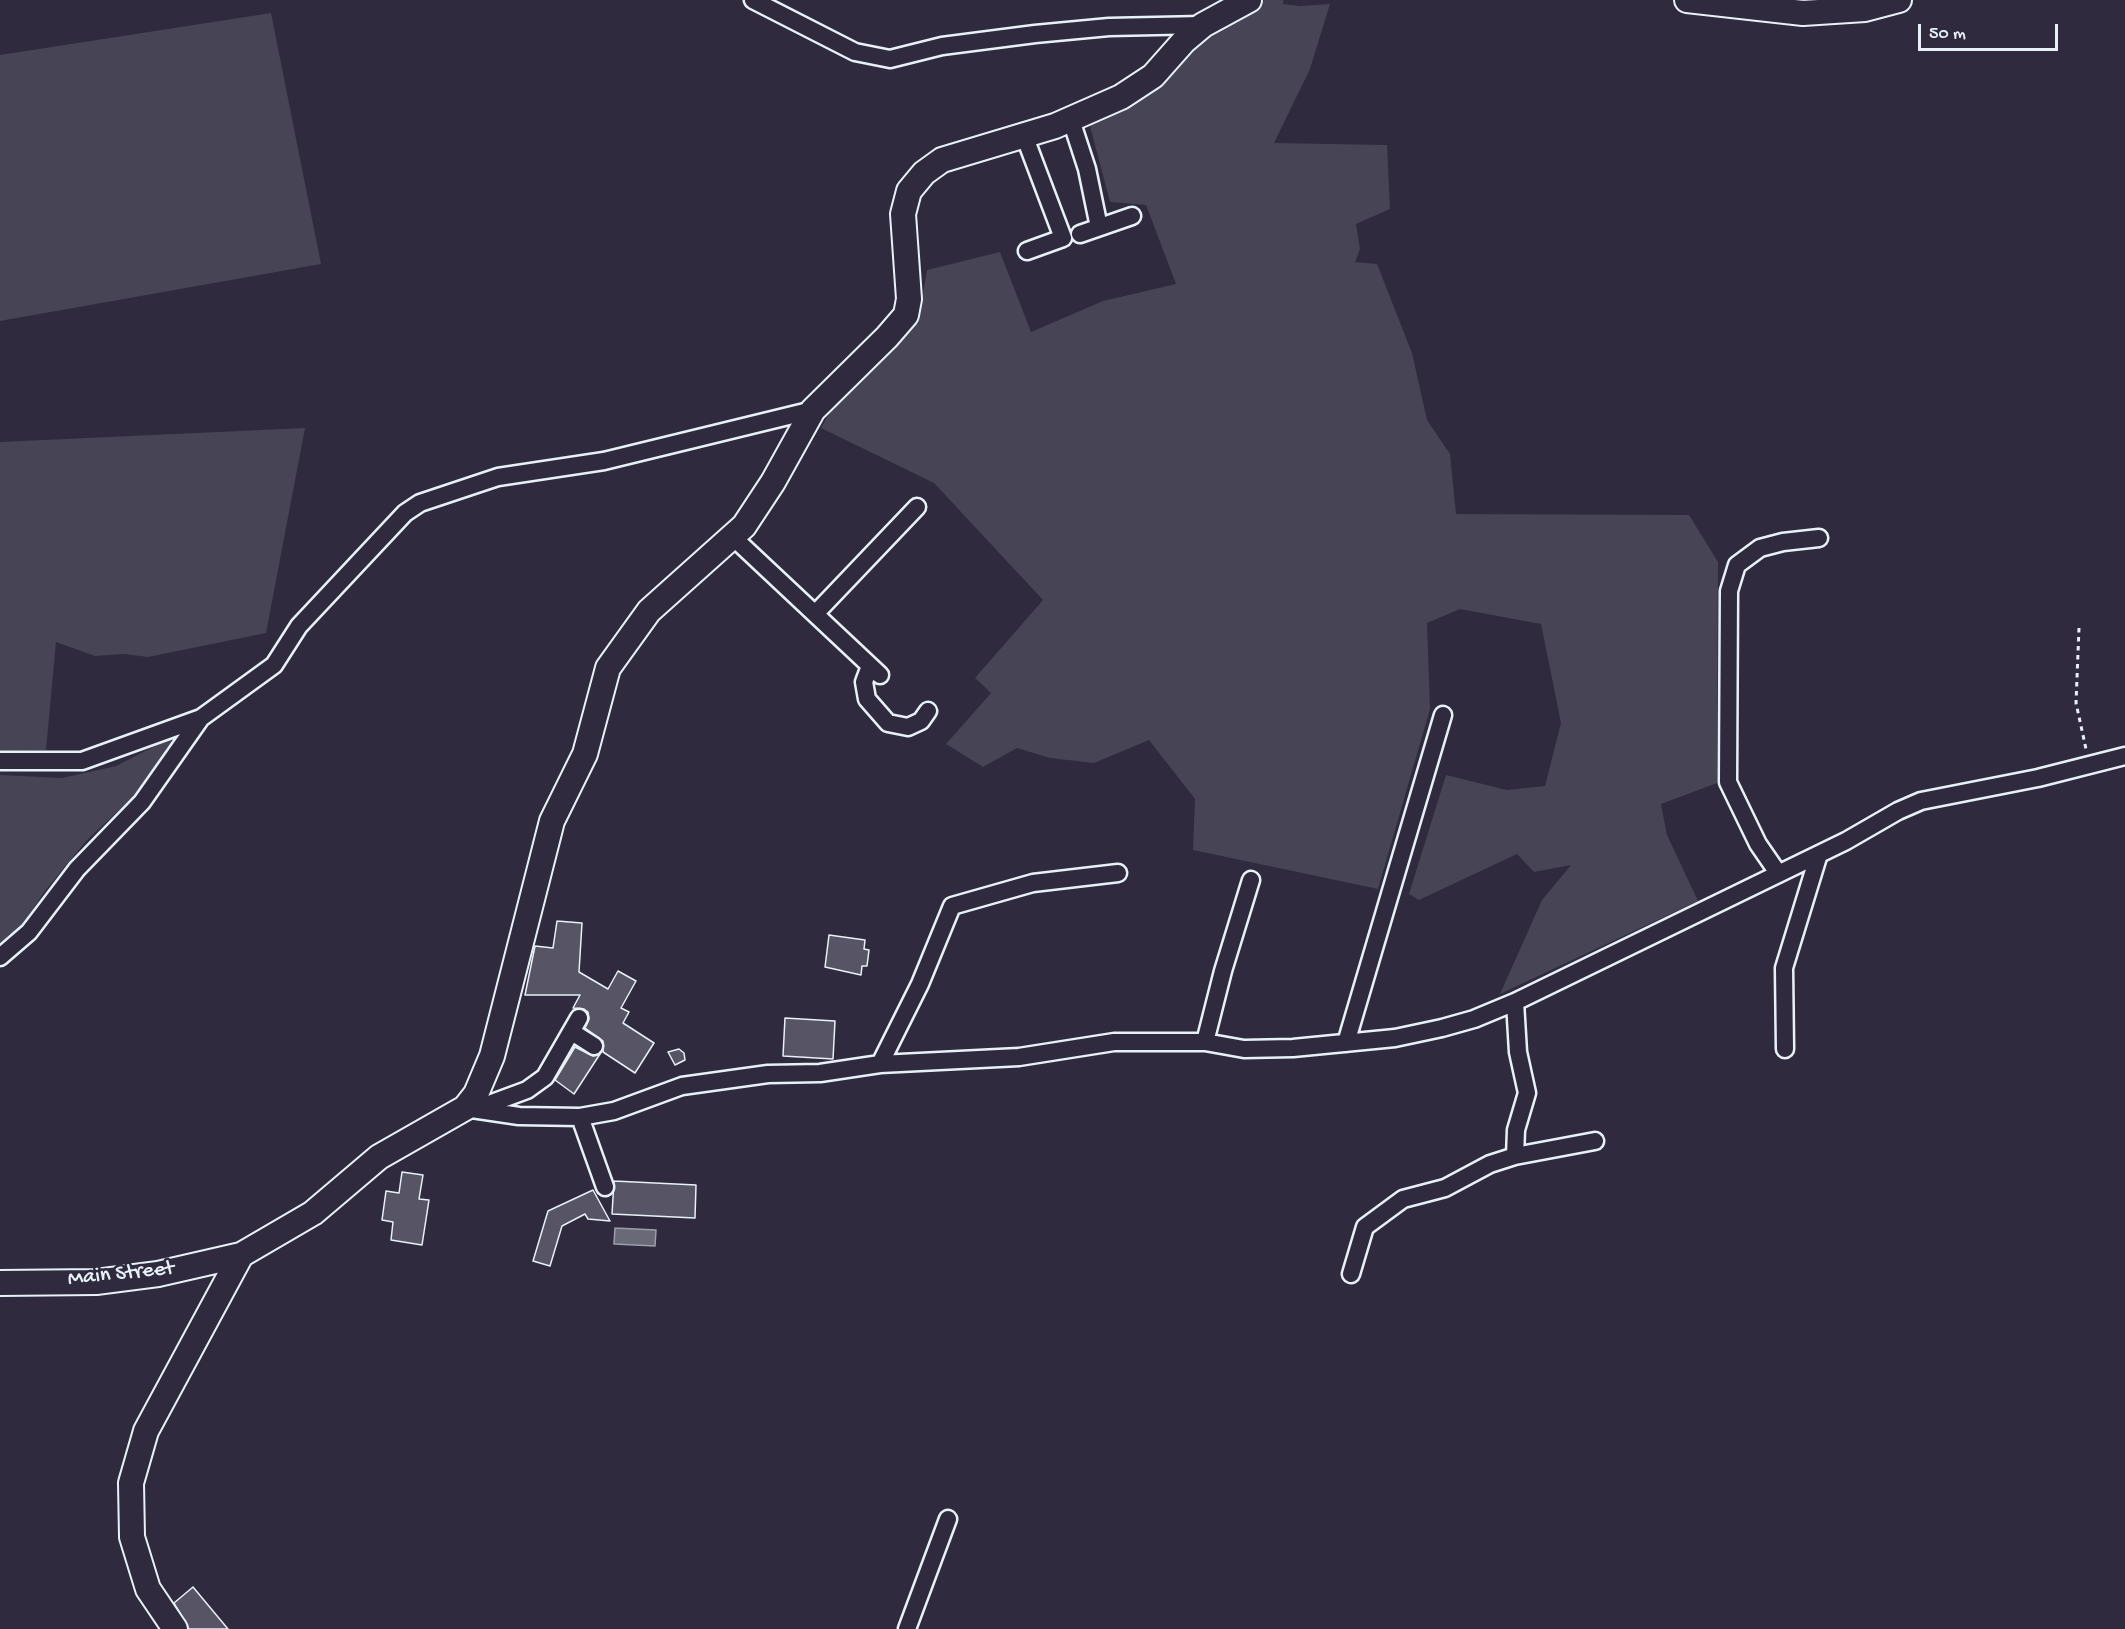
<!DOCTYPE html>
<html>
<head>
<meta charset="utf-8">
<style>
  body { margin:0 }
  #map { position:relative; width:2125px; height:1629px; overflow:hidden; background:#2f2a3d; font-family:"Gochi Hand",sans-serif }
  canvas { display:block }
  .scale { position:absolute; left:1918px; top:24px; width:140px; height:27px; box-sizing:border-box; border:3px solid #e8f1f8; border-top:0; padding-left:8px; font-size:18px; line-height:21px; white-space:nowrap; color:#e8f1f8; -webkit-text-stroke:4px #2f2a3d; paint-order:stroke }
</style>
</head>
<body>
<div id="map">
<canvas width="2125" height="1629"></canvas>
<div class="scale">50 m</div>
</div>
<script>
const ctx = document.querySelector('canvas').getContext('2d');
ctx.lineJoin = 'round';
function fillPath(path, color) { ctx.fillStyle = color; ctx.fill(path, 'evenodd'); }
const toPath = rows => new Path2D(rows.map(r => 'M' + r).join(''));
function trace(path, color, width, dash) { ctx.strokeStyle = color; ctx.lineWidth = width; ctx.lineCap = dash ? 'butt' : 'round'; ctx.setLineDash(dash || []); ctx.stroke(path); }
function label(font, color, halo, rows, align = 'center') {
  ctx.font = font + ' "Gochi Hand",sans-serif'; ctx.lineWidth = 5; ctx.setLineDash([]); ctx.textBaseline = 'middle'; ctx.strokeStyle = halo; ctx.fillStyle = color; for (const [text, x, y, turn = 0] of rows) {
    ctx.save(); ctx.translate(x, y); ctx.rotate((+turn || 0) * Math.PI / 180); ctx.textAlign = isNaN(turn) ? turn : align; if (halo) ctx.strokeText(text, 0, 0); ctx.fillText(text, 0, 0); ctx.restore();
  }
}
fillPath(toPath([
  [1265,0,1283,0,1283,4,1300,6,1330,4,1310,69,1274,143,1387,145,1390,209,1356,224,1360,249,1355,262,1377,264,1412,353,1427,420,1450,454,1456,514,1689,515,1718,562,1717,783,1661,804,1667,835,1698,901,1500,994,1542,900,1571,865,1534,872,1517,854,1419,900,1409,894,1446,775,1507,790,1545,786,1561,723,1541,624,1460,609,1427,623,1430,709,1378,889,1193,850,1195,799,1149,740,1094,763,1050,758,1017,748,983,767,946,744,991,693,975,678,1043,600,934,483,821,428,836,401,919,317,927,270,1000,252,1031,332,1103,301,1176,284,1146,205,1110,202,1090,126,1126,108,1165,82,1186,54,1220,26],
  [271,13,321,264,0,321,0,55],
  [305,428,266,633,148,657,124,654,95,656,56,642,46,750,0,751,0,442],
  [176,735,136,794,87,840,45,891,18,931,0,946,0,775,62,778,116,766]
]), '#464455');
const water = toPath([
  [615,1228,656,1230,655,1246,614,1244,615,1228]
]);
fillPath(water, '#696978');
trace(water, '#9c9fab', 1.5);
const building = toPath([
  [557,921,582,923,579,972,608,989,618,971,636,981,621,1008,629,1012,623,1023,654,1043,635,1073,603,1052,603,1041,585,1028,589,1019,588,1012,584,1009,573,1008,580,995,525,995,535,946,553,948,557,921],
  [829,935,865,940,864,949,869,950,867,966,862,966,861,975,825,967,829,935],
  [785,1018,835,1021,833,1059,783,1056,785,1018],
  [575,1047,593,1056,600,1054,574,1094,555,1080,575,1047],
  [679,1049,684,1053,685,1060,675,1065,668,1052,679,1049],
  [402,1172,423,1175,419,1199,429,1200,422,1245,391,1240,393,1222,382,1220,386,1191,399,1193,402,1172],
  [614,1181,696,1185,695,1218,612,1214,614,1181],
  [593,1190,610,1221,588,1219,585,1214,562,1226,550,1266,533,1261,548,1211,593,1190],
  [193,1587,228,1629,189,1629,174,1603,193,1587]
]);
fillPath(building, '#575565');
trace(building, '#e8f1f8', 1.5);
const street = toPath([
  [753,0,855,52,890,59,942,46,1035,34,1109,27,1203,25],
  [1071,120,1087,169,1099,227],
  [1024,135,1063,238,1027,251],
  [1080,234,1132,216],
  [734,538,880,675],
  [815,614,917,507],
  [870,666,864,682,867,699,888,723,908,727,921,721,928,711],
  [0,761,82,761,201,718],
  [1778,873,1758,844,1728,782,1729,591,1737,565,1760,548,1783,542,1819,538],
  [0,957,29,932,77,869,142,802,201,718,274,665,299,626,405,513,420,503,498,477,604,461,813,410],
  [1515,1002,1518,1052,1527,1093,1516,1130,1515,1156,1595,1141],
  [572,1032,594,1046],
  [1205,1042,1223,971,1251,880],
  [1346,1043,1443,715],
  [1785,1049,1784,968,1819,854],
  [880,1064,920,984,952,906,1033,883,1118,873],
  [481,1107,527,1090,545,1077,579,1018],
  [465,1108,519,1116,580,1117,614,1111,682,1086,768,1074,820,1073,880,1064,1019,1057,1114,1042,1205,1042,1244,1049,1293,1048,1395,1038,1442,1028,1474,1019,1515,1002,1846,841,1898,811,1921,801,2038,778,2125,756],
  [580,1117,605,1187],
  [1351,1274,1365,1227,1403,1199,1445,1188,1490,1164,1515,1156],
  [907,1629,948,1519]
]);
const secondary = toPath([
  [1687,0,1803,13,1865,9,1899,0],
  [0,1283,96,1282,158,1274,241,1255],
  [175,1629,148,1589,132,1537,131,1483,146,1431,241,1255,313,1213,379,1157,465,1108,476,1094,492,1056,552,821,585,754,608,668,649,611,744,526,773,482,813,410,887,337,906,315,909,299,903,214,909,191,924,173,942,160,1055,126,1121,97,1153,76,1184,41,1203,25,1249,0]
]);
trace(street, '#e8f1f8', 21);
trace(secondary, '#e8f1f8', 28);
trace(toPath([
  [2079,628,2076,703,2086,749]
]), '#e8f1f8', 3, [4.5, 4.5]);
trace(street, '#2f2a3d', 16);
trace(secondary, '#2f2a3d', 24);
label('22px', '#e8f1f8', '#2f2a3d', [
  ["Main Street",121,1275,-6]
]);
</script>
</body>
</html>
